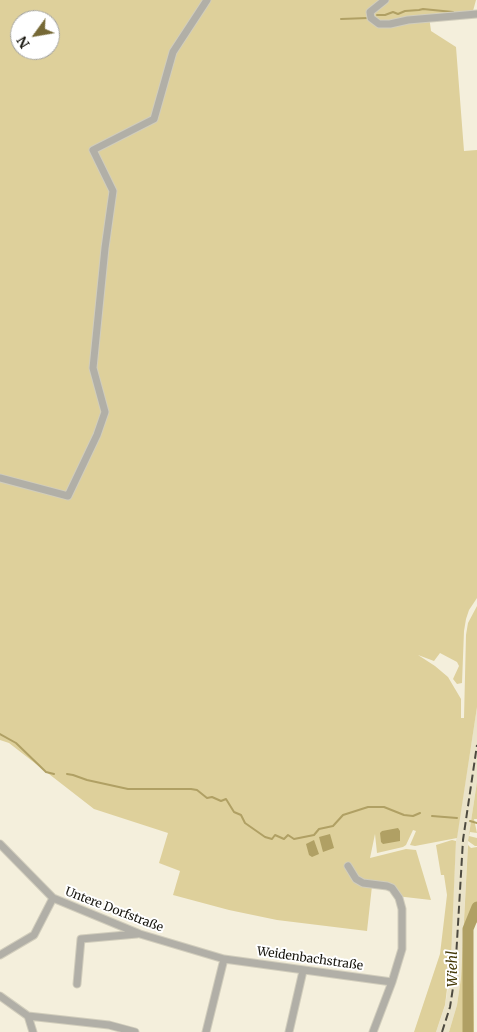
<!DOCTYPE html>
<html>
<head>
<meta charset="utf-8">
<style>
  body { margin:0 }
  #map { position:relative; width:477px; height:1032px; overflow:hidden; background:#f4efdc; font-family:Merriweather,serif }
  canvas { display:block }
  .north { position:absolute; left:10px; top:10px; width:50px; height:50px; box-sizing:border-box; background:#fff; border:1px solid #a3a3a0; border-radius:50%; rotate:238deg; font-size:14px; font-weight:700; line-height:20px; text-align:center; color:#1a1811 }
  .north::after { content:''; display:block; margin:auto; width:18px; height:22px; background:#766936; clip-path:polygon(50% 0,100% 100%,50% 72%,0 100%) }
</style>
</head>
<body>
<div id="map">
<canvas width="477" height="1032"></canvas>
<div class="north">N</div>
</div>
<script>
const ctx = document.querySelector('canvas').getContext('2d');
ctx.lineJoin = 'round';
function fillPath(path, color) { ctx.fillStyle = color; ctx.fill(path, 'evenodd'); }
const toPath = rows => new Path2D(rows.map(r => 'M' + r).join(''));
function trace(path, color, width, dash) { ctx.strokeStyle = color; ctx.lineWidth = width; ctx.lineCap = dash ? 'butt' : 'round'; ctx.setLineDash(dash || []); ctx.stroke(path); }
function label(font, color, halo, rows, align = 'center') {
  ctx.font = font + ' Merriweather,serif'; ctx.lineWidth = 4; ctx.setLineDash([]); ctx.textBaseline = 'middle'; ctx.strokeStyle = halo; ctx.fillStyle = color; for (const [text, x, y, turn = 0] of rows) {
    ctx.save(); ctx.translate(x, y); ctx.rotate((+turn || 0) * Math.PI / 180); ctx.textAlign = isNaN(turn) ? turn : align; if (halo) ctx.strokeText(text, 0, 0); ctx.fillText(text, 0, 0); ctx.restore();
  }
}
fillPath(toPath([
  [477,707,477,782,468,841,461,978,457,1005,449,1032,436,1032,445,1006,449,980,456,841]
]), '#eae3c9');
fillPath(toPath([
  [0,0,476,0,473,11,429,16,431,31,456,47,464,151,477,150,477,598,469,610,466,619,464,631,462,683,457,684,453,679,459,666,457,662,440,653,434,661,418,655,435,666,448,677,461,699,461,718,464,718,466,635,468,623,477,606,477,707,457,838,415,846,410,845,416,831,413,830,406,845,403,847,377,853,375,834,370,858,406,849,416,850,431,900,396,896,390,890,372,886,367,931,277,920,229,910,173,895,180,871,159,863,168,833,94,809,9,743,0,740],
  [20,20,50,20,50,50,20,50],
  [477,782,477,819,474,819,477,833,470,832,469,836,477,838,477,846,475,846,468,841],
  [452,840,456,841,451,956,445,1005,436,1032,414,1032,440,954,447,895,444,875,441,875,436,845],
  [468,845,471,848,477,847,477,923,472,924,474,1032,449,1032,457,1005,461,978]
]), '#ded09b');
fillPath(toPath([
  [398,828,400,831,400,841,383,844,381,842,380,833,382,831],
  [330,834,334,848,323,852,319,837],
  [314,840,319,854,312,857,309,855,306,844]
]), '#b0a064');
trace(toPath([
  [377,15,385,15,393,12,398,14,405,11,419,10,423,9,453,12],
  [341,19,368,18],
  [0,734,16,743,46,772,54,774],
  [67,774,73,775,87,780,128,789,191,789,197,790,207,798,212,797,221,801,226,799,234,812,241,815,245,823,265,837,272,839,275,835,284,839,288,835,294,839,314,835,319,829,333,826,343,815,368,807,384,807,404,815,413,816,420,813],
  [432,816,457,818],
  [470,821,477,823]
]), '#b0a064', 2);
trace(toPath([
  [468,1032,468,929,477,907]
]), '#b0a064', 11);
const street = toPath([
  [385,0,370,12,371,18,379,24,390,24,408,20,477,14],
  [0,478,68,496,97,435,105,412,93,368,105,248,113,191,93,150,154,119,173,52,207,0],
  [0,844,53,898,140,934,224,959,206,1032],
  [348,866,356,879,363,883,387,886,392,888,399,898,402,909,402,949,392,982,373,1032],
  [0,955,34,935,53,898],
  [224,959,392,982],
  [77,984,81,939,137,934],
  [0,996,28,1016,109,1025,135,1032],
  [28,1016,33,1032],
  [289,1032,303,971]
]);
trace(street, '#d1cdbc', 9);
trace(street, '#b1afa7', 7);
trace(toPath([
  [442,1032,450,1007,455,975,463,840,477,745]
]), '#4d4a40', 2, [8, 4]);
label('12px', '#1a1811', '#fff', [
  ["Untere Dorfstraße",114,910,21],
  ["Weidenbachstraße",310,959,8]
]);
label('italic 14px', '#443805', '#fff', [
  ["Wiehl",453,969,-90]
]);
</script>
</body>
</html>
